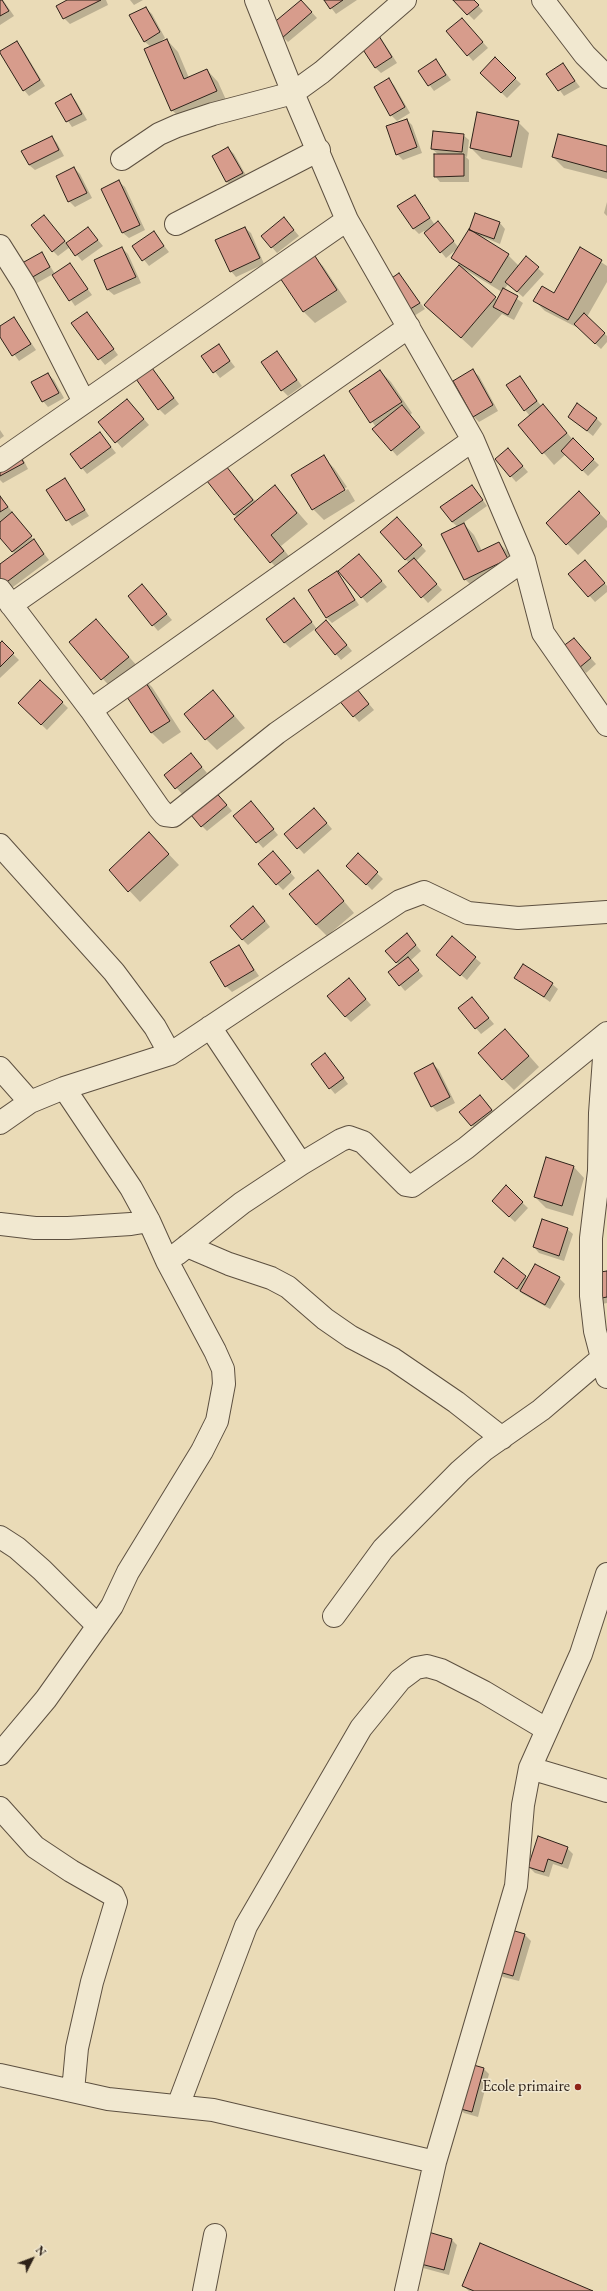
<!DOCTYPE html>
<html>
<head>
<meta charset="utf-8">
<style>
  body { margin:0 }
  #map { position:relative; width:607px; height:2291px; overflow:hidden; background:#eadbb7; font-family:"EB Garamond",serif }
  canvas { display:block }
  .north { position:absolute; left:12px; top:2239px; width:40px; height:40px; -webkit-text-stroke:3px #f1e8d0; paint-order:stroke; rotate:48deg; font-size:11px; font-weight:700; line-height:16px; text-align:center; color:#2e2219 }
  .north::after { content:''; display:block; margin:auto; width:14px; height:18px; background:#2e2219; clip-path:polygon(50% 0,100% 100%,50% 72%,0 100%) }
</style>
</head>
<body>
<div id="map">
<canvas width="607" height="2291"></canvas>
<div class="north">N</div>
</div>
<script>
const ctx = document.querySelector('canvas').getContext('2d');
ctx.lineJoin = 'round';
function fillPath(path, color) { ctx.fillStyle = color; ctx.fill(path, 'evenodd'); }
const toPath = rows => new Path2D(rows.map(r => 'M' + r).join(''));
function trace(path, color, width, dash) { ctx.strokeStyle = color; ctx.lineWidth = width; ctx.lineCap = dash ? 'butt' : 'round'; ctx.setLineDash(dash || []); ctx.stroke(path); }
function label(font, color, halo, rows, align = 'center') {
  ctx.font = font + ' "EB Garamond",serif'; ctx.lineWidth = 3; ctx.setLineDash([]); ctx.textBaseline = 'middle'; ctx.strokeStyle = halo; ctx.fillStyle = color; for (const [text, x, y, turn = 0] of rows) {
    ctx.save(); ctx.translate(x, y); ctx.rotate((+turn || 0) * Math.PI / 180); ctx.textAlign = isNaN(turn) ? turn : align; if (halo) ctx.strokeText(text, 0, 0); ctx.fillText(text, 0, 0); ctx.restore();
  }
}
fillPath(toPath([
  [0,0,3,0,14,16,0,25],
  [70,0,106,0,108,5,70,24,64,18],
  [130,0,143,0,134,5],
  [325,0,357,0,336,14],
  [454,0,473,0,483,11,474,20],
  [307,7,317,18,288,42,283,37],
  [146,8,152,14,165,38,156,45,167,40,178,52,189,78,207,70,218,82,227,102,183,121,172,110,151,47,144,41],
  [462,19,488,48,473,61,468,55],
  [379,35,397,63,381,73,375,67],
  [17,42,22,48,45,86,29,96,24,90],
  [495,59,521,84,507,98,481,73],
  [436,60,451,80,434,91,419,71],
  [563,65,580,87,564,96,548,74],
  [388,80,394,85,410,113,397,121,391,115],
  [71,95,76,101,87,120,72,127,56,103],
  [407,120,412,125,422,153,403,160,397,154],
  [518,122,529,133,522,168,482,159,471,148],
  [463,135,469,140,467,157,465,156,469,160,469,182,440,182,435,176,439,155,432,149],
  [52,137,57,143,64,156,35,170,29,165],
  [607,147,607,179,564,168,553,157],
  [228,148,234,154,248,179,233,187,227,182,213,157],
  [74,168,80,174,92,198,75,207,69,201],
  [119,182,125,187,145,230,129,238,123,233,103,190],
  [415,196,435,225,443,228,459,248,470,229,475,214,500,223,505,229,500,244,481,236,508,255,519,266,527,258,544,274,523,297,508,284,504,290,523,303,514,320,502,314,472,348,425,305,460,265,453,258,458,248,446,258,424,231,419,234,414,229,399,206],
  [464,269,502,292,497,300,463,270],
  [607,202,607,216,604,213],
  [49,222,67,243,88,228,103,246,82,261,70,247,58,256,53,251],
  [289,224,299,236,277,253,262,236],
  [245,228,251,233,264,264,236,277,231,271],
  [154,233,169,252,149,266,133,246],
  [122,248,128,254,141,283,114,295,108,290],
  [581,249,607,266,607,282,587,317,607,336,607,342,601,349,580,329,545,311,534,300,555,294],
  [42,253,55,274,70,264,92,295,75,306,53,274,30,287,24,281],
  [312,255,323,266,347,302,315,323,304,312,280,276],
  [399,275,425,309,414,316,388,283],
  [14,318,36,350,19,361,0,335,0,327],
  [92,319,118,355,105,365,72,324],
  [218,345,235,367,220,378,203,356],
  [277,352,302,386,288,396,282,390],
  [152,369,179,404,165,415,159,409],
  [380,371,391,382,412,413,410,415,425,433,397,456,374,429,376,427,350,391],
  [473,371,479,376,498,411,479,422,473,416],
  [48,374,54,380,64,398,48,407,43,401],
  [519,377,542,407,554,417,573,440,599,465,588,476,566,454,554,465,520,425,530,416,525,410],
  [132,405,149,425,122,448,100,422],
  [569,417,596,418,602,424,593,436],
  [0,430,4,436,0,439],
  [100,433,116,453,87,474,82,468],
  [21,455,28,469,3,483,0,480,0,458],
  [513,455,528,472,516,482,496,459],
  [323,457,334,468,347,487,314,507,314,509,348,489,355,501,324,520,313,509],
  [222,462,256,502,275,486,308,524,281,546,294,563,282,573,271,562,234,514],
  [65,479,89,516,72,526,47,490],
  [477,492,487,506,463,523,474,535,482,551,499,543,510,554,518,570,476,590,465,579,458,527,452,522],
  [579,492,607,521,607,527,578,555,547,523],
  [0,496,49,560,5,593,0,565,15,554,0,537],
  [402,524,426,551,416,561,442,590,428,603,400,571,409,563,381,532],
  [364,561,387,587,367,603,362,597],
  [591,567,607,586,607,592,595,602,570,574],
  [337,573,359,605,332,623,326,617],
  [147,591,172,620,158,631,153,625],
  [299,605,317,629,332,627,352,651,341,660,315,629,290,648,284,642],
  [96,620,139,668,113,690,70,642],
  [574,639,596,664,586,673,580,667],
  [2,643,19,660,0,678,0,645],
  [141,676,152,687,181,732,163,744,152,733,123,688],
  [40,681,68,708,47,730,19,703],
  [213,691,245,728,217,750,206,739],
  [358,691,374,710,359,722,338,698],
  [196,760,207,773,182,794,165,775],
  [218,795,232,811,207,831,202,826],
  [256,808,278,835,263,848,235,816],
  [320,815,332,829,304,854,286,834],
  [160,845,179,865,140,902,110,870],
  [358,855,383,879,372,890,348,866],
  [278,858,295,878,283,890,259,865],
  [318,871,354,913,327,936,316,925],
  [259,913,270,927,248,945,242,939],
  [452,938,481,963,467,980,443,960],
  [412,940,421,951,410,961,423,976,405,991,390,973,399,965,387,951],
  [239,946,259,976,232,992,226,986],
  [515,977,552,984,558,989,550,1002],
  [354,985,371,1005,351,1022,345,1016],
  [477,1004,494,1024,481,1034,459,1008],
  [516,1041,539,1067,514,1090,503,1079],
  [330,1060,348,1084,335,1094,330,1088],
  [433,1064,439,1070,455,1103,437,1112,432,1106],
  [486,1102,497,1116,477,1131,461,1112],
  [573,1166,584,1178,573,1216,546,1208,535,1197],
  [506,1187,528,1208,515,1222,498,1206],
  [567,1229,573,1234,564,1261,539,1253,534,1247],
  [495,1272,525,1277,528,1279,559,1278,565,1284,550,1309,523,1294],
  [607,1272,607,1303,597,1305],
  [567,1848,573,1854,568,1869,553,1864,549,1877,535,1873,529,1867],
  [509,1930,525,1935,531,1941,519,1981,503,1977,497,1971],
  [484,2069,489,2074,478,2117,464,2113,458,2107],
  [426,2233,452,2240,457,2245,449,2275,423,2268,418,2262],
  [463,2286,591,2291,469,2291]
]), '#0003');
const building = toPath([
  [0,0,2,0,9,11,0,16,0,0],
  [67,0,101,0,63,19,56,6,67,0],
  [301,0,312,12,282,38,271,25,301,0],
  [324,0,343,0,330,9,324,0],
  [453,0,474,0,479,5,467,15,453,0],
  [146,7,160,32,144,42,129,15,146,7],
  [462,18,483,42,467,56,446,31,462,18],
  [374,28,392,57,375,68,356,39,374,28],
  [167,39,184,79,207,69,217,91,171,111,144,49,167,39],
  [17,41,40,80,23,91,0,53,0,51,17,41],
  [495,57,516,78,501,93,480,73,495,57],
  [436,59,446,75,428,86,418,71,436,59],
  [563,63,575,81,558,91,546,74,563,63],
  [389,78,405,107,390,116,374,87,389,78],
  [71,94,82,114,66,122,55,103,71,94],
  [477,112,519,121,511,157,470,148,477,112],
  [407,119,417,147,396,155,386,126,407,119],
  [433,131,464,134,462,152,431,149,433,131],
  [558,134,607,146,607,172,552,157,558,134],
  [52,136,59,150,29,165,21,151,52,136],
  [228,147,243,173,226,182,212,156,228,147],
  [434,154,464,154,464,176,434,177,434,154],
  [74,167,87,193,68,202,56,176,74,167],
  [119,180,140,225,122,233,101,189,119,180],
  [415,195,430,218,413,229,397,206,415,195],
  [475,213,500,222,494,239,469,230,475,213],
  [44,215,65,241,52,252,31,225,44,215],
  [284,217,294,230,271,248,261,236,284,217],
  [438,221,454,241,440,253,424,233,438,221],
  [88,227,98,240,75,256,66,243,88,227],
  [245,227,260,258,230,272,215,240,245,227],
  [469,229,509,254,491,283,451,258,469,229],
  [154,231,164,246,142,261,132,246,154,231],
  [122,247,136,277,107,290,94,260,122,247],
  [580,247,602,260,568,320,533,301,542,286,554,293,580,247],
  [42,252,50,267,24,282,15,267,42,252],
  [313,253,337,290,303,312,278,275,313,253],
  [526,256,539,267,517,292,505,282,526,256],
  [70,263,88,289,69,301,52,275,70,263],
  [459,265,496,297,461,338,424,305,459,265],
  [399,273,420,303,407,311,386,282,399,273],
  [503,288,518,296,508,315,493,307,503,288],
  [87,312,114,349,98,360,71,323,87,312],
  [584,313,605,333,595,344,574,324,584,313],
  [14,317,31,344,12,356,0,337,0,326,14,317],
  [219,344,230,361,213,373,201,356,219,344],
  [277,351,297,380,281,391,261,362,277,351],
  [152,368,174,398,158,410,136,379,152,368],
  [473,369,493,405,473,417,453,381,473,369],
  [380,370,402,402,370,423,349,391,380,370],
  [48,373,59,393,42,402,31,382,48,373],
  [520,376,537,401,524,411,506,385,520,376],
  [127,399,144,419,115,443,98,422,127,399],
  [577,403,597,418,587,431,568,417,577,403],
  [543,404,567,433,542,454,518,425,543,404],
  [402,405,420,427,391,451,372,429,402,405],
  [100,432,111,447,81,469,70,454,100,432],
  [573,438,594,459,582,471,561,451,573,438],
  [508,448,523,466,510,477,495,459,508,448],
  [15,449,24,463,0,476,0,457,15,449],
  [324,455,345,490,312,510,291,475,324,455],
  [222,461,253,500,234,515,203,476,222,461],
  [65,478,85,510,66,521,46,490,65,478],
  [275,485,297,513,271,535,284,551,270,563,234,519,275,485],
  [472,485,483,500,452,522,440,507,472,485],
  [579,491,600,513,566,545,546,523,579,491],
  [0,496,8,507,0,512,0,496],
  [12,512,32,536,12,552,0,538,0,522,12,512],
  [397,517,422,545,405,560,380,532,397,517],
  [464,523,478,552,499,542,508,559,464,580,441,534,464,523],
  [34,539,44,554,0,587,0,564,34,539],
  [359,554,382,581,361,598,338,571,359,554],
  [414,558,437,584,421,598,398,571,414,558],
  [585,560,605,583,588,597,568,574,585,560],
  [337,571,355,600,326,618,308,590,337,571],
  [142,584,167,614,152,626,128,596,142,584],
  [294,598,312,622,284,643,266,619,294,598],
  [96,619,129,657,101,680,69,642,96,619],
  [326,620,347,645,335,655,315,630,326,620],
  [574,638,591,658,579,668,562,647,574,638],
  [2,641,14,653,0,667,0,643,2,641],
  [141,675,170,721,151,733,121,688,141,675],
  [40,680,63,702,41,725,18,703,40,680],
  [353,684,369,704,353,717,337,698,353,684],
  [213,690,234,716,205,740,184,714,213,690],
  [191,753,202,767,175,789,164,775,191,753],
  [212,788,227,805,201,827,186,809,212,788],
  [251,801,274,829,256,843,233,816,251,801],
  [314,808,327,823,297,849,284,834,314,808],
  [149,832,169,854,128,892,109,870,149,832],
  [273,851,291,872,276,885,258,864,273,851],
  [358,853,378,872,366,885,346,866,358,853],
  [318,870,344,901,316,925,289,894,318,870],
  [253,906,265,921,242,940,230,926,253,906],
  [407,933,416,945,396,963,385,951,407,933],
  [452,936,476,957,460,976,436,955,452,936],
  [239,945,254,970,225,987,210,962,239,945],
  [408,957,419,970,399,986,388,972,408,957],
  [523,964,553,983,544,997,514,978,523,964],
  [349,978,366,999,345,1017,327,996,349,978],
  [472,997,489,1018,475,1029,458,1008,472,997],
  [505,1029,529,1056,502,1080,478,1053,505,1029],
  [325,1053,344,1078,329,1089,311,1064,325,1053],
  [433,1063,450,1097,431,1107,414,1073,433,1063],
  [480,1095,492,1110,471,1126,459,1112,480,1095],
  [546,1157,574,1166,562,1206,534,1197,546,1157],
  [506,1185,523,1202,509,1217,492,1201,506,1185],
  [542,1219,568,1228,559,1256,533,1247,542,1219],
  [503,1258,526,1276,517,1289,494,1272,503,1258],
  [535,1264,560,1277,545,1305,520,1291,535,1264],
  [607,1271,607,1297,591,1300,587,1274,607,1271],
  [538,1836,568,1847,562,1864,548,1859,544,1872,528,1867,538,1836],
  [508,1929,525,1934,513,1976,496,1971,508,1929],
  [470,2064,484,2068,472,2112,457,2108,470,2064],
  [425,2231,452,2239,444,2270,417,2263,425,2231],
  [480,2243,593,2291,474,2291,462,2286,480,2243]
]);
fillPath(building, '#d79c8c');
trace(building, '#2e2219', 1);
const street = toPath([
  [256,0,293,93,347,220,473,440,524,560,543,633,607,725],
  [543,0,585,55,607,77],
  [122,159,159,134,177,126,213,114,293,93,322,72,405,0],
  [176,224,319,150],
  [0,246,24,284,84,402],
  [0,461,347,220],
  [0,590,91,710,159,808,165,815,173,816,277,733,524,560],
  [11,605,409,327],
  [91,710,473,440],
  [0,845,114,972,155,1027,170,1054],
  [607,1048,604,1058,600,1113,599,1171,591,1238,591,1296,595,1331,607,1377],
  [0,1068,30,1102],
  [0,1123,30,1102,64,1088,170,1054,400,901,424,892,468,913,518,918,607,912],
  [301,1164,341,1140,349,1137,363,1142,406,1185,412,1186,466,1148,607,1033],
  [0,1224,35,1228,68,1228,131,1224,149,1221],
  [187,1246,229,1264,271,1278,288,1287,325,1319,351,1337,393,1359,456,1402,502,1438],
  [177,1254,242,1203,301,1164,210,1027],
  [0,1537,17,1548,42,1570,98,1626],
  [334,1616,383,1549,460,1471,484,1450,541,1410,601,1359],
  [0,1754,46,1699,112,1606,128,1572,202,1451,217,1421,224,1384,223,1369,215,1351,167,1261,149,1221,131,1188,64,1088],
  [530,1768,607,1791],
  [0,1808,35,1847,71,1871,113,1895,116,1902,92,1982,77,2048,73,2091],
  [0,2075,108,2099,213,2110,435,2162],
  [178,2106,246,1926,361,1728,400,1680,416,1668,427,1666,441,1670,484,1692,546,1729],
  [204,2291,215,2235],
  [406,2291,435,2162,516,1886,523,1805,530,1768,581,1654,607,1574]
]);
trace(street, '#5d5040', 24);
trace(street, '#f1e8d0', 22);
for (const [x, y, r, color] of [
  [578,2087,4,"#8f2418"]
]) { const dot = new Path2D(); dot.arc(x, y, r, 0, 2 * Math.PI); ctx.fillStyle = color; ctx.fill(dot); trace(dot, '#f1e8d0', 1.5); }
label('16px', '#2e2219', '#f1e8d0', [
  ["Ecole primaire",570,2087]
], 'right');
</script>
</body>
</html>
